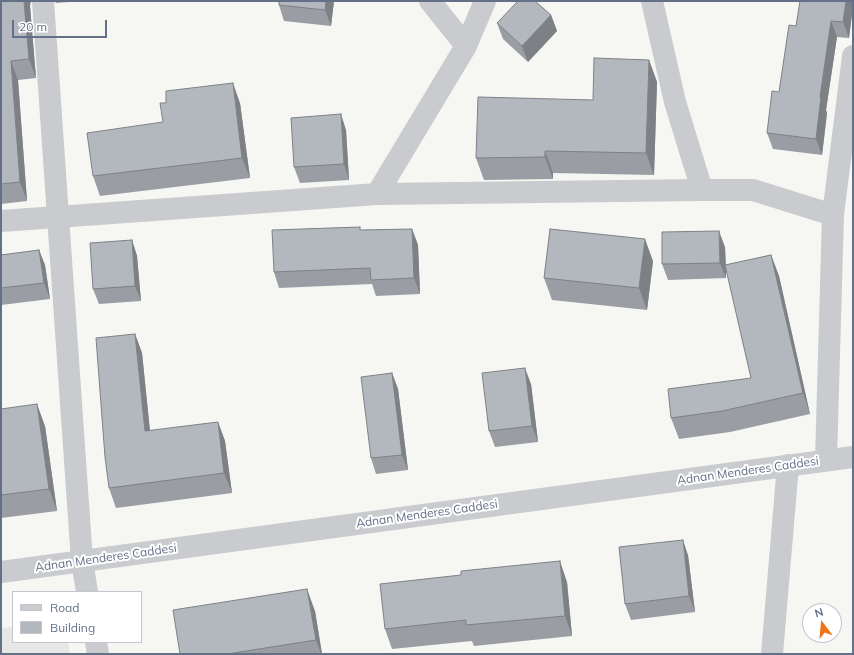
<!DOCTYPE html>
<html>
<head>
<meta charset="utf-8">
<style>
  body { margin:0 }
  #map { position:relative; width:854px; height:655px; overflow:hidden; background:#f6f7f3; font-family:Mulish,sans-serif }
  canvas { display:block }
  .frame { position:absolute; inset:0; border:2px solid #637087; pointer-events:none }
  .legend { position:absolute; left:12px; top:591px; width:130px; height:52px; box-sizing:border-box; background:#fff; border:1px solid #c1c6cf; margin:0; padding:5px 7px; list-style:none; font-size:12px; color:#637087 }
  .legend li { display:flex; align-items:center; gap:8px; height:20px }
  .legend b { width:20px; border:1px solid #c1c6cf }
  .north { position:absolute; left:802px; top:603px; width:40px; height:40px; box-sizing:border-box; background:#fff; border:1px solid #c1c6cf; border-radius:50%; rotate:344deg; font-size:11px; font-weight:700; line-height:16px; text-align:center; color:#637087 }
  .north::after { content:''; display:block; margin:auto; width:14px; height:18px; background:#f27417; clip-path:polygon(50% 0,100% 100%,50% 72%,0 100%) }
  .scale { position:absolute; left:12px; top:20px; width:95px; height:18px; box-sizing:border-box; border:2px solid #637087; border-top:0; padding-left:5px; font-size:12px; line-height:14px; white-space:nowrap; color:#637087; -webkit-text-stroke:3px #fff; paint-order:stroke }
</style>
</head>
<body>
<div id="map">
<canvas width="854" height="655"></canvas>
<div class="frame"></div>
<ul class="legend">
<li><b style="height:5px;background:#c9cbcf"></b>Road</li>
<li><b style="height:11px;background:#b3b8bf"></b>Building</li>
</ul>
<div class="north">N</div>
<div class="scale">20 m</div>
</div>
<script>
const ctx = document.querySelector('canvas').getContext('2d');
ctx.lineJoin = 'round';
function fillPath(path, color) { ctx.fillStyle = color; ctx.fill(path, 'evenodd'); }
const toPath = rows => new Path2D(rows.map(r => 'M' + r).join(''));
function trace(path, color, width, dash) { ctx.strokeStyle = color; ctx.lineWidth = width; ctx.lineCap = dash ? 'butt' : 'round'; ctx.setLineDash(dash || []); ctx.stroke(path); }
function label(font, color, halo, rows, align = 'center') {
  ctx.font = font + ' Mulish,sans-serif'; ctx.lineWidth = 4; ctx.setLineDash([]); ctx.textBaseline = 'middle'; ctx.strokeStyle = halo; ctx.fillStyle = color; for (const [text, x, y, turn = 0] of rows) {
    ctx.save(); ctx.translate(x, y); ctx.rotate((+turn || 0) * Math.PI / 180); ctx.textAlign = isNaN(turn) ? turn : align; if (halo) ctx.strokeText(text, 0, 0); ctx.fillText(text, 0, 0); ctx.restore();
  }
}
fillPath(toPath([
  [13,627,13,642,68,642,70,654,1,654,1,628]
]), '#e7e7e6');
trace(toPath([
  [43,1,82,561,87,592],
  [430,1,466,46],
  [652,1,675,102,702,190],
  [377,194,466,46,485,1],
  [1,221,377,194,702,190,753,190,833,215],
  [826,460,833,215,853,56],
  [96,642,98,654],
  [772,654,788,465]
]), '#c9cbcf', 22);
trace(toPath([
  [1,572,853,457]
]), '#c9cbcf', 22);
fillPath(toPath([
  [1,1,30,6,36,78,18,80,27,201,1,204],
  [55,1,83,1,56,3],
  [279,1,334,1,331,26,284,21,279,5],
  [853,1,849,38,837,37,826,110,827,113,822,155,773,149,767,133,779,92,796,26],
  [551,15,557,31,528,62,503,39,497,23],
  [649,60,657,82,654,175,553,173,553,179,484,180,476,158,593,100],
  [240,103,250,178,100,196,93,176,163,122],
  [346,130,349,180,300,183,294,167],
  [412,229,418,245,420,294,376,296,372,284,279,288,274,272,361,230],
  [132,240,137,256,141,301,99,304,93,289],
  [725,247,726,265,771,255,779,276,810,414,730,432,679,439,671,418,751,378,726,267,726,278,668,280,662,264],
  [39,250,45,265,50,299,1,305,1,255],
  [653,261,647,310,552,300,544,278],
  [135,334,142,353,150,431,218,422,225,441,232,493,116,508,109,488],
  [392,373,398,389,408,470,376,474,371,458],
  [531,384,538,442,495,447,489,431],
  [1,409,45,426,57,511,1,518],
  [688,555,695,612,631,620,625,604],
  [567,582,572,636,474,646,472,641,392,649,385,629],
  [315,611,322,654,180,654]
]), '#9a9ea4');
fillPath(toPath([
  [24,1,31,1,30,6,36,78,29,59],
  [326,1,334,1,331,26,325,10],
  [846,1,853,1,853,8,849,38,843,22],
  [551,15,557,31,528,62,522,46],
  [831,21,837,37,826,110,827,113,822,155,816,139,820,97],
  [649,60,657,82,654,175,646,153],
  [11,61,18,80,27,201,20,182],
  [233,83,240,103,250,178,242,158],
  [341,114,346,130,349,180,344,164],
  [545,151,553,173,553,179,545,157],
  [412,229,418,245,420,294,414,278],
  [719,231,725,247,726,278,720,263],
  [645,239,653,261,647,310,639,288],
  [132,240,137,256,141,301,135,286],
  [39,250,45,265,50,299,44,283],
  [771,255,779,276,810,414,803,393],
  [135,334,142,353,152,451,145,431],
  [525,368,531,384,538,442,532,426],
  [392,373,398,389,408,470,402,455],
  [37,404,45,426,57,511,49,489],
  [218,422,225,441,232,493,224,473],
  [683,540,688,555,695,612,689,596],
  [560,561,567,582,572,636,565,616],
  [307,589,315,611,322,654,321,654,316,640]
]), '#7d8186');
const building = toPath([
  [1,1,24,1,29,59,11,61,20,182,1,184,1,1],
  [279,1,326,1,325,10,279,5,279,1],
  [518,1,535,1,551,15,522,46,497,23,518,1],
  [800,1,846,1,843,22,831,21,820,97,821,97,816,139,767,133,772,91,779,92,789,25,796,26,800,1],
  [594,58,649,60,646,153,545,151,545,157,476,158,478,97,593,100,594,58],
  [233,83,242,158,93,176,87,133,163,122,160,103,166,103,166,91,233,83],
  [341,114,344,164,294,167,291,118,341,114],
  [360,227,360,230,412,229,414,278,371,280,370,268,274,272,272,230,360,227],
  [550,229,645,239,639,288,544,278,550,229],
  [719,231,720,263,662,264,662,232,719,231],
  [132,240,135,286,93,289,90,243,132,240],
  [39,250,44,283,1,288,1,255,39,250],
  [771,255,803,393,722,411,671,418,668,389,751,378,725,265,771,255],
  [135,334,145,431,218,422,224,473,109,488,105,457,96,338,135,334],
  [525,368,532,426,489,431,482,373,525,368],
  [392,373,402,455,371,458,361,377,392,373],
  [37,404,49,489,1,495,1,409,37,404],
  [683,540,689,596,625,604,619,547,683,540],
  [560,561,565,616,466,625,466,620,385,629,380,584,461,575,461,571,560,561],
  [307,589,316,640,227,654,180,654,173,610,307,589]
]);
fillPath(building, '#b3b8bf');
trace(building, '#7d8186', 1);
label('12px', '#637087', '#fff', [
  ["Adnan Menderes Caddesi",748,471,-8],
  ["Adnan Menderes Caddesi",427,514,-8],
  ["Adnan Menderes Caddesi",106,558,-8]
]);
</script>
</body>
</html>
